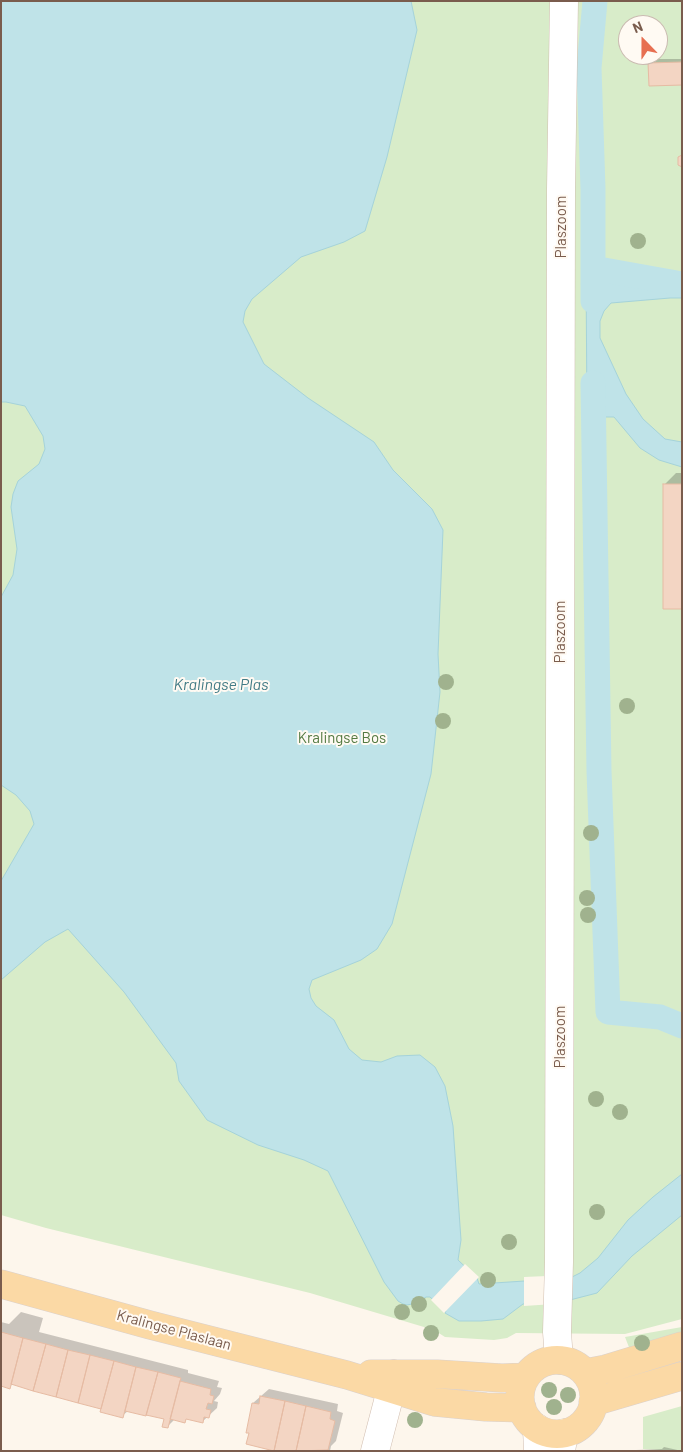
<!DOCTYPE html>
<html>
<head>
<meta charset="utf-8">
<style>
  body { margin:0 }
  #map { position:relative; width:683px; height:1452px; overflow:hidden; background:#fdf6ec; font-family:Barlow,sans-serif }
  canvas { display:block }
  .frame { position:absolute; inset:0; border:2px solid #7a5c4d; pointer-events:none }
  .north { position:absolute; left:618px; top:15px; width:50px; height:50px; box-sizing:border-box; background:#fffaf3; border:1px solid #cabbb1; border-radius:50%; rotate:338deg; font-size:14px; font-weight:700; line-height:20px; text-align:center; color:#7a5c4d }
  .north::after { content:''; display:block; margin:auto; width:18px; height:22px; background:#e76f51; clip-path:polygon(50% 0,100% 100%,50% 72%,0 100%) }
</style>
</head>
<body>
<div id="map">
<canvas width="683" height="1452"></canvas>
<div class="frame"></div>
<div class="north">N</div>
</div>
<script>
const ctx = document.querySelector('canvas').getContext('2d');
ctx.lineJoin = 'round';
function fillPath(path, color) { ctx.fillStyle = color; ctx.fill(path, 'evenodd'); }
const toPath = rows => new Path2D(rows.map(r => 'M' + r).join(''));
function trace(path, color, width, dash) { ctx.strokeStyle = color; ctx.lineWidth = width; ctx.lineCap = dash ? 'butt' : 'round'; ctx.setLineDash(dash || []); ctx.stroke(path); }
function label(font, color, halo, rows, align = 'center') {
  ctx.font = font + ' Barlow,sans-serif'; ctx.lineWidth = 4; ctx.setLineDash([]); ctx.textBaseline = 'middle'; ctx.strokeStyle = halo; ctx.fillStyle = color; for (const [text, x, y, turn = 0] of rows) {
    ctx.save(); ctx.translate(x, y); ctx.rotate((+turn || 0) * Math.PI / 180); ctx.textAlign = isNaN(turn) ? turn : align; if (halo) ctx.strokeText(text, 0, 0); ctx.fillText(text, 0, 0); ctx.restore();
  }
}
fillPath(toPath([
  [162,1,682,1,682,1319,625,1334,516,1333,507,1338,494,1340,445,1337,434,1330,310,1293,46,1228,1,1215,1,276],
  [628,25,658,25,658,55,628,55],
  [682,1327,682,1341,632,1355,625,1337],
  [682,1406,682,1451,643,1449,643,1417]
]), '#d8ecc9');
const water = toPath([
  [1,1,411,1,417,30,387,157,365,231,344,242,301,257,252,299,245,311,243,322,264,364,308,398,374,442,393,470,432,509,443,530,438,654,440,692,431,774,392,924,377,949,361,960,312,980,309,989,311,998,316,1006,334,1020,349,1049,362,1060,381,1062,397,1056,420,1055,435,1067,445,1086,453,1126,461,1240,458,1260,477,1278,479,1284,570,1278,580,1273,598,1258,628,1220,653,1197,682,1174,682,1215,632,1256,597,1293,570,1300,523,1304,503,1319,481,1321,459,1321,445,1313,446,1311,430,1297,426,1297,417,1303,407,1305,403,1304,398,1301,384,1282,328,1171,304,1160,258,1145,207,1120,179,1081,176,1063,124,992,68,929,45,942,1,980,1,881,34,824,30,811,16,795,1,785,1,597,13,575,17,549,11,507,13,494,18,481,39,464,45,449,43,436,25,406,6,402,1,402,1,1],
  [586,266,602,267,606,274,617,279,657,282,682,283,682,298,670,298,611,303,604,311,600,321,600,338,626,394,643,419,665,439,682,442,682,467,659,460,640,448,614,417,587,417,586,266]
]);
fillPath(water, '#bfe3e8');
trace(water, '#a5d3da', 1);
fillPath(toPath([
  [465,1264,479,1277,444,1313,431,1300],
  [570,1275,569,1303,524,1306,524,1277]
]), '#fdf6ec');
fillPath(toPath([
  [654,59,682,59,682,84,650,63],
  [676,473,682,473,682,608,664,485],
  [21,1312,43,1318,39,1332,188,1370,188,1373,219,1381,217,1387,222,1388,220,1394,214,1401,218,1402,217,1408,202,1422,187,1418,184,1421,175,1419,167,1427,166,1418,128,1411,122,1416,103,1408,13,1384,9,1387,1,1385,1,1322,9,1324],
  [269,1389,338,1404,337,1411,343,1413,336,1441,331,1446,330,1451,281,1451,250,1432,253,1403],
  [664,1447,682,1451,609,1451,662,1449]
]), '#0003');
trace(toPath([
  [593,268,682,284],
  [593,301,593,189,589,68,595,1],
  [593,383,599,771,608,1012,660,1017,682,1026]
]), '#bfe3e8', 25);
const building = toPath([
  [682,62,682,85,649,86,648,63,682,62],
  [682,155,682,167,678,165,678,157,682,155],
  [663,484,682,484,682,609,663,609,663,484],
  [1,1332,23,1338,10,1389,1,1386,1,1332],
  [23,1338,46,1344,33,1391,11,1384,23,1338],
  [46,1344,68,1350,56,1397,33,1391,46,1344],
  [68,1350,90,1355,78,1403,56,1397,68,1350],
  [90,1355,114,1361,101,1409,78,1403,90,1355],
  [114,1361,136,1367,123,1418,100,1412,114,1361],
  [136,1367,158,1372,146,1416,125,1411,136,1367],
  [158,1372,181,1378,168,1428,162,1427,164,1419,146,1415,158,1372],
  [180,1381,211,1389,210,1395,214,1396,212,1404,208,1403,206,1409,211,1410,209,1418,204,1417,203,1423,186,1419,185,1423,170,1419,180,1381],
  [260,1396,285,1401,274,1451,246,1444,249,1433,246,1433,252,1403,259,1404,260,1396],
  [285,1401,306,1406,296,1451,274,1451,285,1401],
  [306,1406,331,1412,330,1419,335,1421,328,1450,296,1451,306,1406]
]);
fillPath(building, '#f3d5c3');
trace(building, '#e6bba3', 1);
const minor = toPath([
  [559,1360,557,1332,559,1262,561,189,564,1],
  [537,1428,538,1451],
  [375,1451,391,1390,393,1374],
  [561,1451,564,1433]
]);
const major = toPath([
  [1,1284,150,1325,347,1375,434,1402,486,1407,522,1408],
  '520 1397a37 37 0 1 1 74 0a37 37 0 1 1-74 0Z',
  [585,1373,606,1369,682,1346],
  [371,1374,437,1374,502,1378,526,1377],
  [593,1402,682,1376]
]);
trace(minor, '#d1beb0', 29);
trace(major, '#dad1cd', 29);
trace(minor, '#fff', 28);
trace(major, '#fbd9a5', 28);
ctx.fillStyle = '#a0b28e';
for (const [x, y] of [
  [638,241],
  [446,682],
  [627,706],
  [443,721],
  [591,833],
  [587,898],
  [588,915],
  [596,1099],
  [620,1112],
  [597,1212],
  [509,1242],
  [488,1280],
  [419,1304],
  [402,1312],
  [431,1333],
  [642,1343],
  [549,1390],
  [568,1395],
  [554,1407],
  [415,1420]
]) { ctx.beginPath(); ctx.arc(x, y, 8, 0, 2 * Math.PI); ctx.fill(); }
label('15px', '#7a5c4d', '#fffaf3', [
  ["Plaszoom",561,227,-90],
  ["Plaszoom",560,632,-90],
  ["Plaszoom",560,1037,-90],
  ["Kralingse Plaslaan",174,1330,15]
]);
label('15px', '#537a41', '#fffaf3', [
  ["Kralingse Bos",342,738]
]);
label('italic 16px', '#437c86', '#fffaf3', [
  ["Kralingse Plas",221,685]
]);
</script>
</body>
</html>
